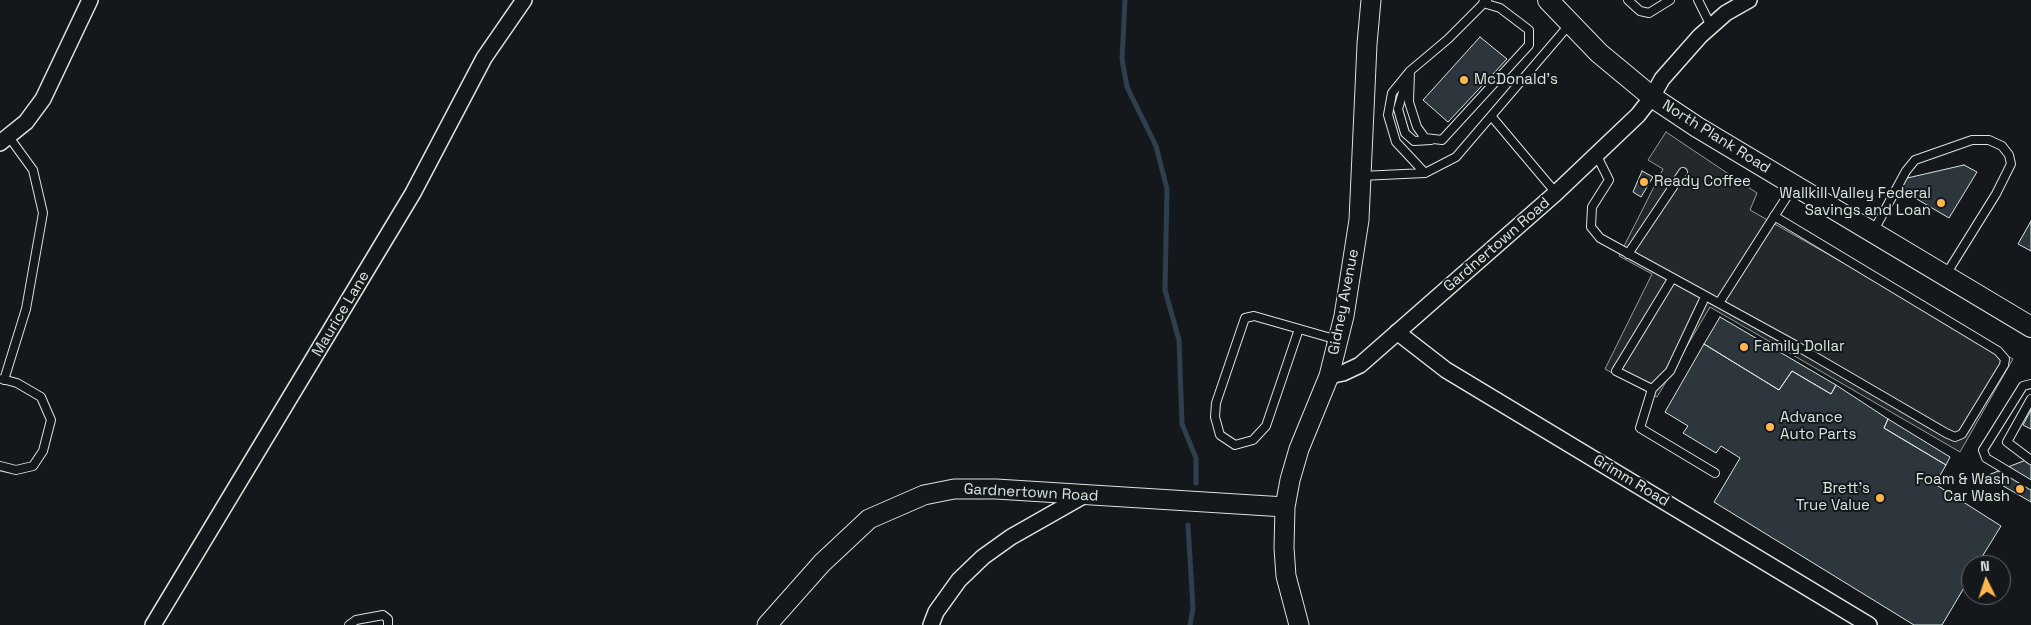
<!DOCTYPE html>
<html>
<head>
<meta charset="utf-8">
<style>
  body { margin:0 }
  #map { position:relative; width:2031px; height:625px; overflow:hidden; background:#14181c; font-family:"Space Grotesk",sans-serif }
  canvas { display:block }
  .north { position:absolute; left:1961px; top:555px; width:50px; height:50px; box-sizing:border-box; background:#14181c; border:1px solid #626a69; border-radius:50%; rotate:356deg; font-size:14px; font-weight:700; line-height:20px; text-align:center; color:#d8e6dc }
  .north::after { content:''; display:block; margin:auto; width:18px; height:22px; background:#ffb74d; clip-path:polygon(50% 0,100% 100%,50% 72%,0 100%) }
</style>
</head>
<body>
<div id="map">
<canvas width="2031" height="625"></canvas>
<div class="north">N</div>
</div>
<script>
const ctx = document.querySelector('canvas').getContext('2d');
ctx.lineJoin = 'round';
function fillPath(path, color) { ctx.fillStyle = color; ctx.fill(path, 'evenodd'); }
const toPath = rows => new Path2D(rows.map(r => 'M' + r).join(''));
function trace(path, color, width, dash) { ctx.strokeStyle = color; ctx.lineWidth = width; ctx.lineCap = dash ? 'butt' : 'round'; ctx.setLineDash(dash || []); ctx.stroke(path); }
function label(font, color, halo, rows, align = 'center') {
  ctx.font = font + ' "Space Grotesk",sans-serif'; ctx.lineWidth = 4; ctx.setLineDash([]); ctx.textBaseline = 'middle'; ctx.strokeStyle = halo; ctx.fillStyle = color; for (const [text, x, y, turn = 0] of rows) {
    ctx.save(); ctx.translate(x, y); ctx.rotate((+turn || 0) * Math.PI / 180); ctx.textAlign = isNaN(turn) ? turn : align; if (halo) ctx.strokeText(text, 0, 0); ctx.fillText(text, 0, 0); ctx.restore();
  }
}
const parking = toPath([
  [1666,132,1757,193,1750,210,2013,359,1960,452,1710,307,1657,397,1605,369,1652,274,1619,256,1663,169,1648,160,1666,132]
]);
fillPath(parking, '#24282b');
trace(parking, '#939e99', 1);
trace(toPath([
  [1125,0,1122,59,1127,87,1156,146,1167,189,1165,290,1179,340,1182,424,1196,458,1196,483],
  [1188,525,1193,608,1190,625]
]), '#2f3f4d', 5);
const building = toPath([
  [1480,37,1507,59,1448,122,1423,100,1480,37],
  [1964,165,1977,172,1949,218,1898,188,1903,179,1964,165],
  [1642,171,1653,177,1641,197,1633,192,1642,171],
  [2031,221,2031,251,2018,244,2031,221],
  [1720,317,1836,385,1831,394,1792,371,1779,390,1704,344,1720,317],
  [1704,344,1779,390,1792,371,1831,394,1836,385,1888,419,1884,428,1946,465,1935,484,2001,526,1977,565,1971,565,1971,576,1942,625,1914,625,1714,502,1740,458,1721,446,1716,453,1683,433,1688,426,1665,412,1704,344],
  [2031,410,2031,429,2023,425,2031,410],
  [1888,419,1950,457,1946,465,1884,428,1888,419],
  [2031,458,2031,502,1986,476,2003,469,2031,458]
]);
fillPath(building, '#2c363c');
trace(building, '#d8e6dc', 1);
const service = toPath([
  [1487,0,1448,39,1410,71,1392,93,1388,115,1396,142,1425,173,1456,157,1569,25],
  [1628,0,1640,11,1649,13,1670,0],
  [1698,0,1711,26],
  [1410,71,1409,102,1417,127,1425,138,1442,140,1529,45,1529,30,1500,8,1483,3],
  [1406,82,1398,109,1405,133,1414,141,1431,140],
  [1492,117,1556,193],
  [1597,156,1609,180,1592,207,1591,227,1600,238,1795,345,1946,433,1955,437,1962,434,2004,365,2005,359,1998,351,1774,216],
  [1361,176,1425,173],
  [1873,232,1906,171,1915,160,1972,140,1989,140,2002,146,2009,155,2011,164,1996,194,1945,276],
  [1628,254,1683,172],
  [1672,279,1616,371,1652,389,1640,428,1715,473],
  [1719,303,1793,187],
  [1299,329,1266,426,1253,440,1235,445,1220,435,1215,417,1216,403,1245,318,1254,316,1338,340],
  [4,380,26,309,43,213,33,170,9,137],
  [2031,384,2023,386,1983,450,1986,458,2031,485],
  [1652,389,1670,371,1705,297],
  [2031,399,2007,442,2031,460],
  [0,466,16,470,33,466,43,451,51,420,41,397,17,383,2,379],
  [349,625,356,620,383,615,388,619,388,625]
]);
const minor = toPath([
  [0,143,26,122,43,99,90,0],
  [1397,332,1446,370,1869,625],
  [1329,376,1343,373,1360,365,1556,193,1638,115,1652,97,1662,79,1700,36,1726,13,1749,0],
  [153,625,413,193,484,58,524,0],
  [931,625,936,612,959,580,983,557,1011,537,1085,495]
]);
const tertiary = toPath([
  [767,625,822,563,869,519,924,495,954,489,996,489,1285,507],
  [1299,625,1286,576,1284,548,1285,507,1290,480,1299,449,1329,376,1344,316,1359,220,1367,44,1371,0]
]);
const secondary = toPath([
  [1548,0,1599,53,1652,97,1697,127,2031,327]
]);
trace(service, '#d8e6dc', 10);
trace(minor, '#d8e6dc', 18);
trace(tertiary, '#d8e6dc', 21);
trace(secondary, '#d8e6dc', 22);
trace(service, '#14181c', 8);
trace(minor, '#14181c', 15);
trace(tertiary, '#14181c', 19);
trace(secondary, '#14181c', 20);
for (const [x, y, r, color] of [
  [1464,80,5,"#ffb74d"],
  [1644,182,5,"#ffb74d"],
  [1941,203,5,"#ffb74d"],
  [1744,347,5,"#ffb74d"],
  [1770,427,5,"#ffb74d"],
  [2020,489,5,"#ffb74d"],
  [1880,498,5,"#ffb74d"]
]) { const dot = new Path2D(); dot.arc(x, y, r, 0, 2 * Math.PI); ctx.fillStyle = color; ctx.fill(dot); trace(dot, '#14181c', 2); }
label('15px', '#d8e6dc', '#14181c', [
  ["McDonald's",1474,80],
  ["Ready Coffee",1654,182],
  ["Wallkill Valley Federal",1931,194,"right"],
  ["Savings and Loan",1931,211,"right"],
  ["Family Dollar",1754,347],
  ["Advance",1780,418],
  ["Auto Parts",1780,435],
  ["Foam & Wash",2010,480,"right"],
  ["Car Wash",2010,497,"right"],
  ["Brett's",1870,489,"right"],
  ["True Value",1870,506,"right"]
], 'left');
label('15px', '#d8e6dc', '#14181c', [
  ["North Plank Road",1716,137,32],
  ["Gardnertown Road",1497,245,-41],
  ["Gidney Avenue",1344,302,-79],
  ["Maurice Lane",341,314,-59],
  ["Grimm Road",1631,481,31],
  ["Gardnertown Road",1031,493,3]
]);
</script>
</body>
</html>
